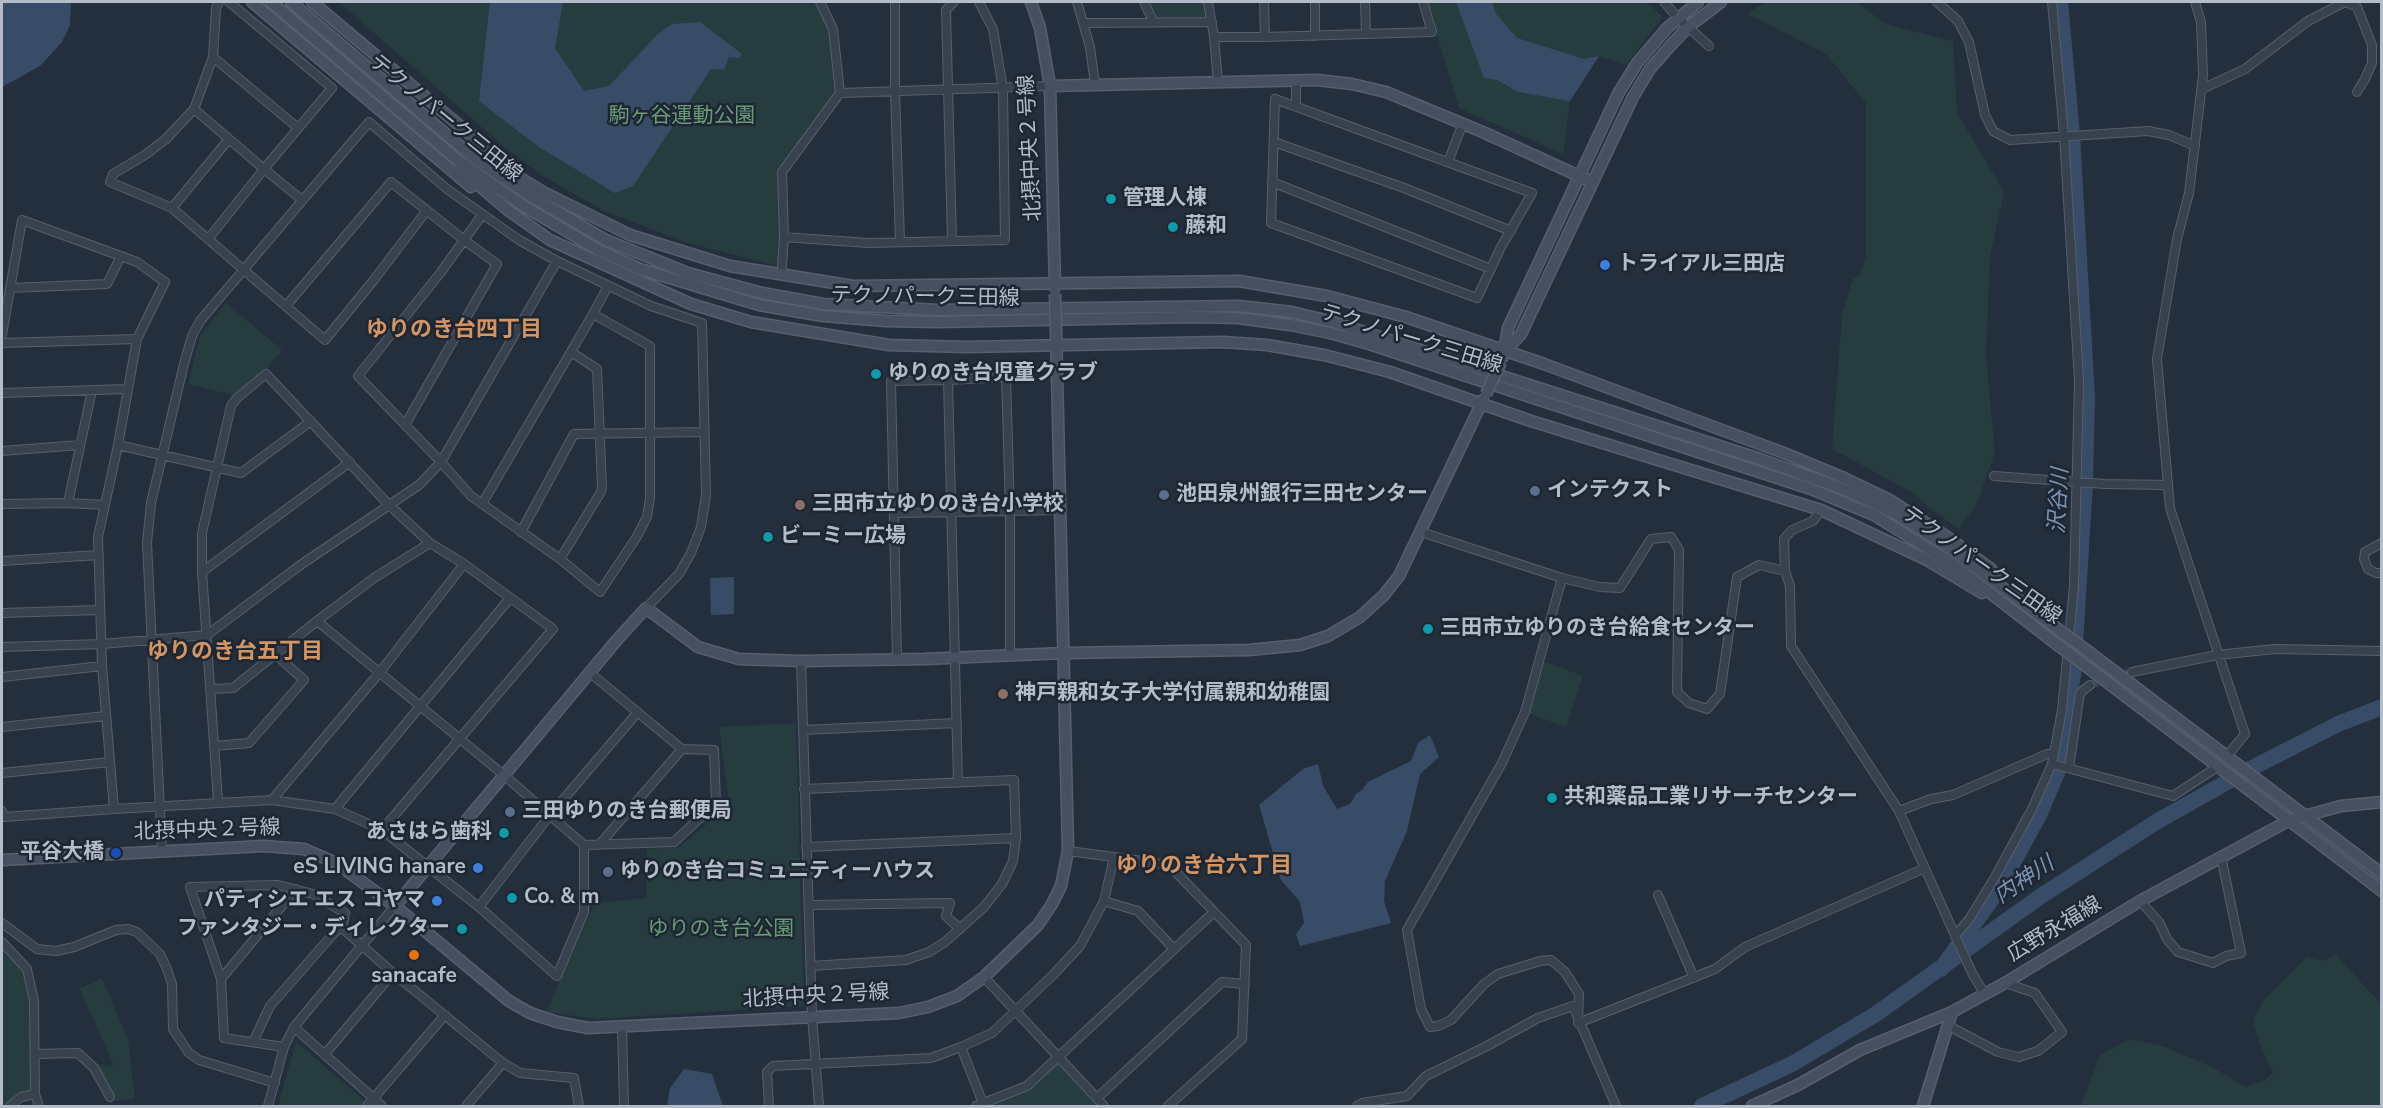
<!DOCTYPE html>
<html>
<head>
<meta charset="utf-8">
<style>
  body { margin:0 }
  #map { position:relative; width:2383px; height:1108px; overflow:hidden; background:#242f3e; font-family:"Nunito Sans",sans-serif }
  canvas { display:block }
  .frame { position:absolute; inset:0; border:3px solid #b4bcc9; pointer-events:none }
</style>
</head>
<body>
<div id="map">
<canvas width="2383" height="1108"></canvas>
<div class="frame"></div>
</div>
<script>
const ctx = document.querySelector('canvas').getContext('2d');
ctx.lineJoin = 'round';
function fillPath(path, color) { ctx.fillStyle = color; ctx.fill(path, 'evenodd'); }
const toPath = rows => new Path2D(rows.map(r => 'M' + r).join(''));
function trace(path, color, width, dash) { ctx.strokeStyle = color; ctx.lineWidth = width; ctx.lineCap = dash ? 'butt' : 'round'; ctx.setLineDash(dash || []); ctx.stroke(path); }
function label(font, color, halo, rows, align = 'center') {
  ctx.font = font + ' "Nunito Sans","Noto Sans JP",sans-serif'; ctx.lineWidth = 5; ctx.setLineDash([]); ctx.textBaseline = 'middle'; ctx.strokeStyle = halo; ctx.fillStyle = color; for (const [text, x, y, turn = 0] of rows) {
    ctx.save(); ctx.translate(x, y); ctx.rotate((+turn || 0) * Math.PI / 180); ctx.textAlign = isNaN(turn) ? turn : align; if (halo) ctx.strokeText(text, 0, 0); ctx.fillText(text, 0, 0); ctx.restore();
  }
}
fillPath(toPath([
  [339,2,820,2,833,29,840,93,782,172,782,267,688,243,604,211,541,175,502,145],
  [1144,2,1208,2,1212,22,1153,21],
  [1427,2,1647,2,1663,17,1626,65,1598,56,1570,101,1563,154,1459,108],
  [1765,2,1856,2,1886,24,1953,41,1957,113,2004,192,1990,257,1986,356,1995,452,1977,504,1959,529,1927,506,1915,494,1832,449,1842,314,1853,279,1860,275,1866,257,1866,103,1826,54,1747,14],
  [226,303,282,350,264,372,233,395,188,384,200,336],
  [1540,660,1583,676,1566,727,1525,712],
  [796,723,804,1006,596,1019,546,1012,595,903,646,898,647,849,679,847,729,805,719,727],
  [2,938,8,942,27,969,34,1001,35,1094,10,1106,2,1106],
  [2336,955,2381,1004,2381,1106,2081,1106,2100,1055,2130,1039,2165,1047,2214,1068,2245,1087,2264,1081,2273,1072,2262,1050,2253,1021,2262,1002,2307,957,2323,961],
  [102,978,128,1039,135,1099,116,1101,110,1097,94,1068,98,1064,110,1067,113,1064,80,989],
  [296,1042,365,1101,361,1106,278,1106],
  [1059,1057,1104,1106,984,1106,1027,1086]
]), '#263c3f');
fillPath(toPath([
  [2,2,71,2,70,25,62,42,40,66,2,87],
  [490,2,563,2,555,48,584,91,609,86,657,35,672,24,700,22,742,54,739,58,729,57,724,70,711,69,633,186,615,193,539,147,479,101],
  [1456,2,1492,2,1496,14,1517,38,1584,59,1599,56,1570,101,1518,92,1497,80,1484,78],
  [734,577,734,614,711,615,710,578],
  [1430,735,1439,757,1420,774,1407,831,1385,881,1384,901,1391,923,1300,946,1296,934,1304,923,1300,902,1281,880,1259,805,1303,769,1318,764,1323,786,1337,809,1350,804,1356,794,1362,790,1368,782,1411,761,1418,743],
  [684,1069,712,1074,723,1106,667,1106,670,1088]
]), '#394c67');
trace(toPath([
  [1941,969,1997,892,2038,817,2057,773,2073,675,2085,483,2087,398,2072,135,2060,2],
  [1702,1106,1792,1064,1876,1014,2041,896,2156,822,2252,768,2338,724,2382,707]
]), '#394c67', 16);
trace(toPath([
  [2090,685,2132,672]
]), '#3a4453', 8, [8, 4]);
const street = toPath([
  [219,2,216,8,213,57,194,109,166,139,145,155,113,174,110,182,172,208,325,340,373,281,427,210],
  [229,2,332,88,264,169,302,200],
  [895,2,895,92,900,242],
  [1077,2,1090,47,1095,84],
  [1144,2,1153,21],
  [1208,2,1214,37,1218,82],
  [1264,2,1265,37,1432,32,1423,2],
  [1315,2,1315,36],
  [1365,2,1366,34],
  [1664,2,1678,18,1709,46],
  [1937,2,1958,21,1969,42,1985,115,1993,131,2010,140,2148,131,2169,135,2195,146],
  [2195,2,2201,22,2203,75,2189,193,2177,239,2157,359,2170,508,2245,734,2227,756],
  [1085,23,1212,22],
  [1214,37,1265,37],
  [213,57,298,128],
  [2202,89,2245,69,2308,21,2345,2,2357,7,2372,45,2372,63,2365,79,2357,92],
  [840,93,1050,86],
  [1275,99,1532,193,1501,247,1477,298,1271,223,1275,99],
  [1296,107,1296,81],
  [194,109,264,169,209,238],
  [1274,142,1404,188,1511,231],
  [1448,162,1463,123],
  [1272,182,1491,269],
  [172,208,229,139],
  [482,215,441,272,358,376,441,462,471,496,560,559,600,592,636,538,647,517,650,498,650,346,593,314,608,286],
  [784,237,868,243,1005,240,1003,89,993,29,979,2],
  [952,241,946,10,954,2],
  [782,267,784,237,782,172,840,93,833,29,820,2],
  [10,288,107,284,121,256],
  [286,306,391,182,464,240,497,264,405,425],
  [2,335,22,220,137,262,165,282,137,339,118,445],
  [2,343,137,339],
  [2,393,127,389],
  [311,421,241,473,118,445,98,537,102,666,114,809,272,800,335,809,382,830,479,907,557,976,584,912,584,845],
  [2,451,80,445],
  [1994,476,2105,484,2168,485],
  [68,503,92,390],
  [2,504,68,503,105,505],
  [482,504,593,314],
  [895,513,1062,510],
  [521,532,574,434,705,432],
  [1421,532,1562,578,1600,587,1620,588,1651,539,1671,537,1679,550,1677,692,1689,703,1707,709,1720,694,1737,577,1759,565,1785,571,1790,586,1791,646,1899,811,1972,973,1984,993],
  [430,543,374,578,317,621,505,776,584,845,674,842,716,803,714,750,682,749,589,672],
  [2382,543,2365,552,2364,559,2368,569,2376,573,2382,573],
  [560,559,601,492,602,487,597,369,571,352],
  [2,561,99,555],
  [1785,571,1784,539,1792,530,1813,521,1821,510],
  [202,572,350,462],
  [1562,578,1525,712,1502,763,1407,930,1421,1009,1430,1027,1438,1026,1451,1020,1484,984,1498,974,1540,961,1551,960,1565,972,1579,994,1578,1023],
  [2,613,100,610],
  [2,647,102,644,207,635,299,566,419,485,441,462,557,261],
  [897,659,891,381,948,380],
  [801,661,812,1016,819,1106],
  [2132,672,2217,655,2275,649,2382,651],
  [2,677,102,666],
  [211,689,233,688,317,621],
  [2,727,106,716],
  [803,730,957,723],
  [214,746,249,743,304,680,275,654],
  [2052,764,2173,796,2217,767],
  [2069,768,2080,693,2090,685],
  [2,773,110,762],
  [958,783,948,380,1006,377,1010,510,1010,656],
  [804,789,1014,780,1016,838,1013,861,1002,884,984,907,945,942,929,952,906,960,811,966],
  [272,800,380,672,464,564],
  [218,801,202,572,202,533,231,406,237,398,266,374,388,504,430,543,464,564,553,629,382,830],
  [335,809,510,598],
  [2,811,4,817,114,809],
  [1899,811,1931,799,1953,795,2047,754,2054,754],
  [599,845,682,749],
  [806,847,1016,838],
  [162,851,147,543,151,503,184,364,192,336,200,321,369,122,447,189,519,240,557,261,651,306,702,323,706,495,701,527,691,553,679,574,646,608],
  [1114,857,1169,865,1246,945,1242,1039,1168,1106],
  [1658,895,1694,978],
  [1104,901,1138,911,1174,949],
  [2140,901,2159,922,2167,939,2178,952,2213,963,2226,956,2241,953,2221,856],
  [809,905,950,903,946,916,960,929],
  [479,907,550,815,637,713],
  [2,923,37,949,56,951,74,947,116,930,128,929,137,932,160,954,167,969,172,984,173,1029,189,1053,199,1060,275,1083],
  [1955,936,1970,918,1995,877,2032,809,2052,764,2062,710,2074,586,2079,381,2064,135,2052,2],
  [2,942,27,969,34,1001,35,1094,39,1106],
  [984,977,1104,1106],
  [221,979,296,889],
  [1578,1023,1715,969,1745,947,1925,868],
  [1947,1025,1998,1052,2019,1057,2038,1051,2062,1032,2035,993,2005,983],
  [294,1027,382,1106],
  [622,1027,624,1106],
  [253,1042,270,1006,335,932,342,928],
  [284,1047,224,1038,221,979,190,887,278,885,313,894,345,913,342,928,393,973,503,1063,520,1073,574,1078,579,1106],
  [36,1054,78,1053,94,1068,110,1097],
  [325,1054,393,973],
  [1097,1098,1222,982,1245,984],
  [10,1106,21,1097,35,1094],
  [268,1106,284,1047,294,1027,395,906],
  [367,1106,445,1015],
  [466,1106,503,1063],
  [769,1106,767,1072,773,1066,931,1058,961,1047],
  [976,1106,1027,1086,1214,912],
  [984,1106,961,1047,992,1033,1053,975,1080,946,1104,901,1114,857,1068,851],
  [1357,1106,1362,1103,1407,1096,1426,1076,1487,1046,1538,1018,1573,1006,1616,1106]
]);
const secondary = toPath([
  [252,2,471,187],
  [271,2,454,157,525,207,600,251,640,269,759,305,823,316,886,321,937,322,1195,317,1238,318,1290,325,1330,333,1369,344,1811,489,1874,515,1950,562,2059,646],
  [291,2,474,158,532,197,606,240,688,273,762,293,823,304,938,310,1239,306,1292,312,1333,322,1760,459,1843,489,1896,514,1945,545,2062,632],
  [312,2,503,162,517,176,543,192,630,235,730,266,853,286,1239,281,1327,296,1406,317,1544,364,1784,453,1844,478,1888,499,1946,536,1991,569,1995,577],
  [1031,2,1040,28,1050,86,1055,287],
  [1050,86,1317,80,1352,84,1386,92,1485,133,1592,182],
  [460,165,469,177,509,211,550,240,691,304,751,322,889,345,966,347,1223,342,1267,345,1324,355,1390,372,1531,421,1821,510,1925,559,1982,593],
  [1506,350,1521,334,1633,97,1650,69,1671,45,1688,27,1721,2],
  [1503,357,1508,328,1618,94,1637,63,1667,28,1698,2],
  [2089,652,2382,874],
  [2087,667,2382,891],
  [2,860,264,846,304,849,336,863,395,906,509,1001,530,1013,557,1022,588,1028,899,1013,928,1007,957,996,984,977,1038,925,1052,904,1061,886,1068,851,1056,330],
  [395,906,616,641,646,608,698,647,739,659,801,661,924,659,1065,653,1249,650,1300,645,1328,636,1360,617,1384,595,1399,576,1483,400],
  [1752,1106,1798,1085,1860,1050,1952,1012,2005,983,2140,901,2290,820,2341,806,2382,802],
  [1923,1106,1952,1012]
]);
trace(street, '#565f6c', 10);
trace(secondary, '#565f6c', 13);
trace(street, '#38414e', 8);
trace(secondary, '#465061', 10);
const secondaryBridge = toPath([
  [1055,294,1056,330],
  [1486,394,1501,362],
  [2062,632,2089,652],
  [2059,646,2087,667]
]);
trace(secondaryBridge, '#565f6c', 13, []);
trace(secondaryBridge, '#465061', 10);
for (const [x, y, r, color] of [
  [1111,199,6,"#0f9aa8"],
  [1173,227,6,"#0f9aa8"],
  [1605,265,6,"#3f7fe0"],
  [876,374,6,"#0f9aa8"],
  [1535,491,6,"#5c6f8a"],
  [1164,495,6,"#5c6f8a"],
  [800,505,6,"#8d6e63"],
  [768,537,6,"#0f9aa8"],
  [1428,629,6,"#0f9aa8"],
  [1003,694,6,"#8d6e63"],
  [1552,798,6,"#0f9aa8"],
  [510,812,6,"#5c6f8a"],
  [504,833,6,"#0f9aa8"],
  [116,853,6,"#1a4fb4"],
  [478,868,6,"#3f7fe0"],
  [608,872,6,"#5c6f8a"],
  [512,898,6,"#0f9aa8"],
  [437,901,6,"#3f7fe0"],
  [462,929,6,"#0f9aa8"],
  [414,955,6,"#e8710a"]
]) { const dot = new Path2D(); dot.arc(x, y, r, 0, 2 * Math.PI); ctx.fillStyle = color; ctx.fill(dot); trace(dot, '#1d2633', 2); }
label('21px', '#6b9a76', '#1d2633', [
  ["駒ヶ谷運動公園",682,117],
  ["ゆりのき台公園",721,930]
]);
label('21px', '#b4bcc9', '#1d2633', [
  ["テクノパーク三田線",445,119,39],
  ["北摂中央２号線",1031,148,-93],
  ["テクノパーク三田線",925,298,1],
  ["テクノパーク三田線",1411,340,17],
  ["テクノパーク三田線",1981,566,35],
  ["北摂中央２号線",207,831,-2],
  ["広野永福線",2055,930,-31],
  ["北摂中央２号線",816,997,-3]
]);
label('bold 21px', '#b4bcc9', '#1d2633', [
  ["管理人棟",1123,199],
  ["藤和",1185,227],
  ["トライアル三田店",1617,265],
  ["ゆりのき台児童クラブ",888,374],
  ["インテクスト",1547,491],
  ["池田泉州銀行三田センター",1176,495],
  ["三田市立ゆりのき台小学校",812,505],
  ["ビーミー広場",780,537],
  ["三田市立ゆりのき台給食センター",1440,629],
  ["神戸親和女子大学付属親和幼稚園",1015,694],
  ["共和薬品工業リサーチセンター",1564,798],
  ["三田ゆりのき台郵便局",522,812],
  ["あさはら歯科",492,833,"right"],
  ["平谷大橋",104,853,"right"],
  ["eS LIVING hanare",466,868,"right"],
  ["ゆりのき台コミュニティーハウス",620,872],
  ["Co. & m",524,898],
  ["パティシエ エス コヤマ",425,901,"right"],
  ["ファンタジー・ディレクター",450,929,"right"],
  ["sanacafe",414,977,"center"]
], 'left');
label('bold 22px', '#d59563', '#1d2633', [
  ["ゆりのき台四丁目",454,331],
  ["ゆりのき台五丁目",235,653],
  ["ゆりのき台六丁目",1204,867]
]);
label('italic 22px', '#7c92b1', '#1d2633', [
  ["沢谷川",2060,501,-87],
  ["内神川",2025,881,-34]
]);
</script>
</body>
</html>
